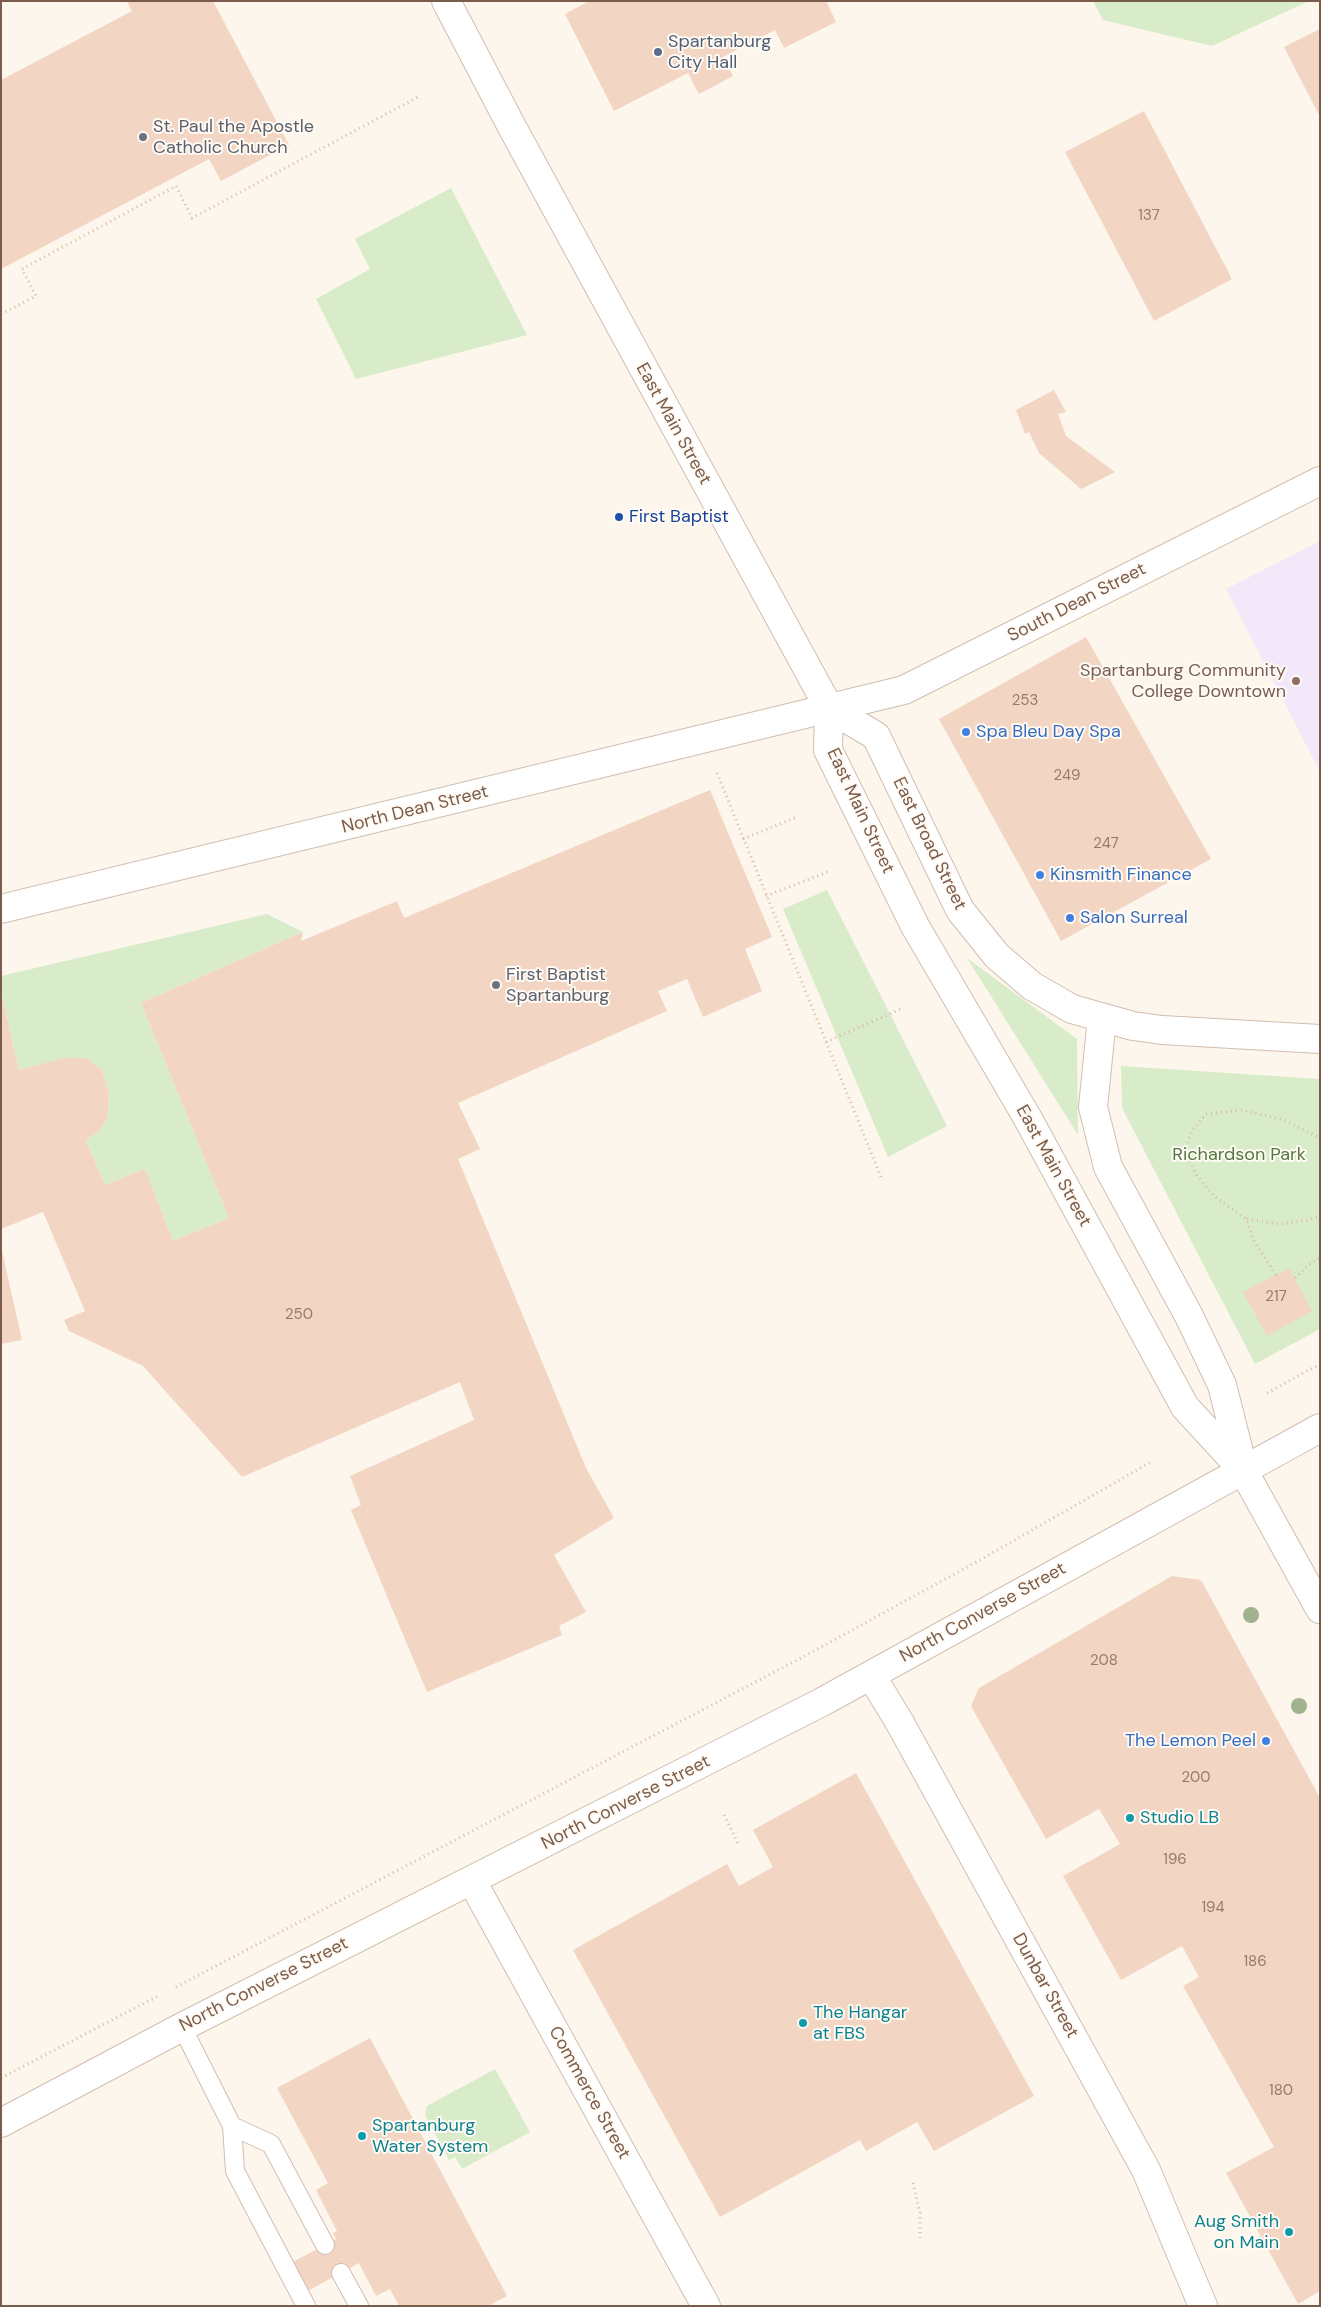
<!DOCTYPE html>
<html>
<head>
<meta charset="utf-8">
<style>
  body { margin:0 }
  #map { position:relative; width:1321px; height:2307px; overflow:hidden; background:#fdf6ec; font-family:"DM Sans",sans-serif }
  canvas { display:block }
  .frame { position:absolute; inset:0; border:2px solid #7a5c4d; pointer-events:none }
</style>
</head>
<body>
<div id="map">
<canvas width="1321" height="2307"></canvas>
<div class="frame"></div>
</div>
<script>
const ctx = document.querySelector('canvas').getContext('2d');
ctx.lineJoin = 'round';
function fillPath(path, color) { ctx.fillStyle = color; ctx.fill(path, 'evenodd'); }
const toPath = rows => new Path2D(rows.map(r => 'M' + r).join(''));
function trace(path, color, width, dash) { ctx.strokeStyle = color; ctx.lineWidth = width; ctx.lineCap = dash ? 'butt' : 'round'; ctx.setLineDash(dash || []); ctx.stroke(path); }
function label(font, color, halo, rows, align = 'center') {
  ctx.font = font + ' "DM Sans",sans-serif'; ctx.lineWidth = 4; ctx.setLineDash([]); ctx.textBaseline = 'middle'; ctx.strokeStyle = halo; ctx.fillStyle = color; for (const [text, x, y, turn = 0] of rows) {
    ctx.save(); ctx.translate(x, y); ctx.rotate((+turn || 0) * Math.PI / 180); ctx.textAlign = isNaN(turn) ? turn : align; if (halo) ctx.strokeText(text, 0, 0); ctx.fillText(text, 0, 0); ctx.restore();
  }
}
fillPath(toPath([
  [1320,541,1320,772,1226,589]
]), '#f3e8fa');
fillPath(toPath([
  [1093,1,1309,1,1212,46,1103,20],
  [451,188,527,335,356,379,316,299,370,269,355,239],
  [827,890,947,1126,888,1157,783,909],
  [267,914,303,932,141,1003,229,1218,173,1241,145,1169,105,1185,86,1141,101,1129,108,1116,109,1093,102,1070,86,1058,19,1070,1,989,1,976],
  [967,958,1077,1039,1078,1135],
  [1121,1066,1320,1079,1320,1329,1255,1364,1122,1108],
  [495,2069,530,2132,462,2169,455,2157,449,2160,425,2115,427,2106]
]), '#d8ecc9');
fillPath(toPath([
  [127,1,213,1,289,145,221,181,209,159,1,269,1,80,132,11],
  [589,1,826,1,836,22,784,48,775,30,723,57,733,76,699,94,688,73,614,111,565,14],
  [1320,29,1320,117,1284,47],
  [1144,111,1232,279,1154,321,1065,152],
  [1054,390,1066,412,1058,414,1066,436,1115,472,1081,489,1039,453,1029,432,1025,434,1016,410],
  [1086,637,1211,859,1061,941,939,719],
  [710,790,772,937,745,949,762,991,703,1017,687,979,658,991,667,1011,458,1103,480,1149,458,1159,586,1468,614,1518,554,1555,586,1612,559,1626,562,1635,427,1692,351,1510,361,1505,350,1476,474,1420,460,1382,242,1477,143,1366,69,1331,64,1320,85,1311,43,1212,1,1229,1,991,19,1070,64,1058,86,1058,102,1070,109,1093,108,1116,101,1129,86,1141,105,1185,145,1169,173,1241,229,1218,141,1003,303,932,301,941,397,901,404,918],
  [1,1246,22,1340,1,1344],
  [1289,1268,1312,1311,1267,1336,1243,1292],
  [1172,1576,1201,1580,1320,1798,1320,2291,1298,2304,1226,2173,1274,2147,1183,1986,1199,1977,1182,1946,1121,1980,1063,1876,1120,1844,1099,1809,1046,1839,971,1706,979,1688],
  [856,1773,1034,2096,934,2151,917,2122,866,2151,860,2140,720,2217,573,1950,727,1864,739,1886,773,1867,753,1830],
  [370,2038,507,2296,488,2306,399,2306,390,2289,376,2296,359,2263,304,2293,289,2264,336,2239,333,2233,337,2231,316,2190,328,2183,277,2088]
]), '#f3d5c3');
const service = toPath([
  [182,2027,232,2126,235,2171,306,2306],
  [232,2126,271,2144,325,2245],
  [341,2273,359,2306]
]);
const minor = toPath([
  [1,909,904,690,1320,481],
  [871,1675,900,1723,1146,2170,1203,2306],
  [472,1881,706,2306],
  [1,2123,182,2027,822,1702,1320,1428]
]);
const tertiary = toPath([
  [446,1,512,127,829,708,828,750,915,926,1027,1117,1185,1407,1243,1470,1320,1609],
  [829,708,876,736,960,910,997,956,1032,986,1072,1009,1133,1026,1162,1030,1320,1039],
  [1102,1018,1093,1107,1108,1167,1189,1316,1222,1385,1243,1468]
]);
trace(service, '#d1beb0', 20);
trace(minor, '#d1beb0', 30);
trace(tertiary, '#d1beb0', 30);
trace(toPath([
  [1,314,36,296,22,269,176,186,192,218,418,97],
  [717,773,881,1177],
  [743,839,797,817],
  [766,896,830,871],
  [826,1042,903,1008],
  [1247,1219,1280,1224,1308,1220,1320,1216],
  [1276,1275,1254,1241,1246,1219,1215,1197,1195,1173,1186,1149,1191,1132,1206,1114,1242,1110,1284,1120,1320,1138],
  [1295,1278,1307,1266,1320,1258],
  [1267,1393,1320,1364],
  [724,1815,738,1843],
  [176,1987,801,1658,980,1560,1151,1462],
  [1,2078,158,1996],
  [913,2183,920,2213,920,2238]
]), '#d9b8a5', 3, [1, 4]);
trace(service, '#fff', 18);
trace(minor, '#fff', 28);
trace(tertiary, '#fff', 28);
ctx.fillStyle = '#a0b28e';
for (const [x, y] of [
  [1251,1615],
  [1299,1706]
]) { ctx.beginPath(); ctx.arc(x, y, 8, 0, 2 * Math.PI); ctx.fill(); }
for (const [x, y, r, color] of [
  [658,52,5,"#5c6f8a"],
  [143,137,5,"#6b7280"],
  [619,517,5,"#1a4fb4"],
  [1296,681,5,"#8d6e63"],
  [966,732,5,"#3f7fe0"],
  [1040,875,5,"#3f7fe0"],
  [1070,918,5,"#3f7fe0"],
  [496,985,5,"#6b7280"],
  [1266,1741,5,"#3f7fe0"],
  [1130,1818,5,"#0f9aa8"],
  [803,2023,5,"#0f9aa8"],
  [362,2136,5,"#0f9aa8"],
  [1289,2232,5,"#0f9aa8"]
]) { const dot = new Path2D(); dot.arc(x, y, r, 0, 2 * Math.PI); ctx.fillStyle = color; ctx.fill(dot); trace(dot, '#fffaf3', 2); }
label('15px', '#987a6a', null, [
  ["137",1149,216],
  ["253",1025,701],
  ["249",1067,776],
  ["247",1106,844],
  ["217",1276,1297],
  ["250",299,1315],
  ["208",1104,1661],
  ["200",1196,1778],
  ["196",1175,1860],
  ["194",1213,1908],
  ["186",1255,1962],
  ["180",1281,2091]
]);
label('18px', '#4e5e75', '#fffaf3', [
  ["Spartanburg",668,42],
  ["City Hall",668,63]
], 'left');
label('18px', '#5b616d', '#fffaf3', [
  ["St. Paul the Apostle",153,127],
  ["Catholic Church",153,148],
  ["First Baptist",506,975],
  ["Spartanburg",506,996]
], 'left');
label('18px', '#7a5c4d', '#fffaf3', [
  ["East Main Street",673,424,61],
  ["South Dean Street",1077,603,-27],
  ["North Dean Street",415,810,-14],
  ["East Main Street",860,811,65],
  ["East Broad Street",929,844,64],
  ["East Main Street",1053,1166,61],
  ["North Converse Street",983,1613,-29],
  ["North Converse Street",626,1803,-27],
  ["North Converse Street",264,1985,-27],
  ["Dunbar Street",1045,1986,61],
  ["Commerce Street",589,2093,61]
]);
label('18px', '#164399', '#fffaf3', [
  ["First Baptist",629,517]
], 'left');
label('18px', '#785e54', '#fffaf3', [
  ["Spartanburg Community",1286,671],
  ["College Downtown",1286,692]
], 'right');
label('18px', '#366cbe', '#fffaf3', [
  ["Spa Bleu Day Spa",976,732],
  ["Kinsmith Finance",1050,875],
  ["Salon Surreal",1080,918],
  ["The Lemon Peel",1256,1741,"right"]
], 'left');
label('18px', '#537a41', '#fffaf3', [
  ["Richardson Park",1239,1155]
]);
label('18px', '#0d838f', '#fffaf3', [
  ["Studio LB",1140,1818],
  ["The Hangar",813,2013],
  ["at FBS",813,2034],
  ["Spartanburg",372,2126],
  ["Water System",372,2147],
  ["Aug Smith",1279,2222,"right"],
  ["on Main",1279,2243,"right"]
], 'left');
</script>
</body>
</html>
